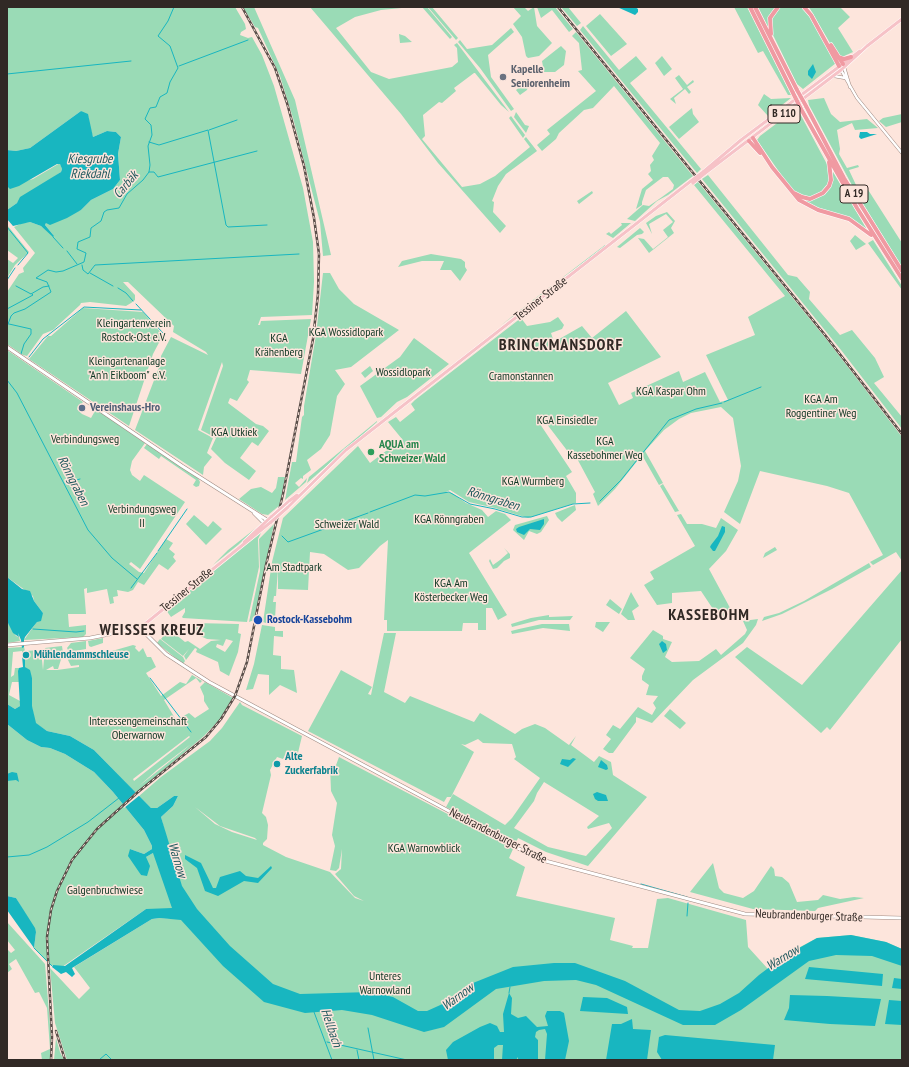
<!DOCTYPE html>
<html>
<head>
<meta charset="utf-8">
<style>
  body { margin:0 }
  #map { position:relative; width:909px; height:1067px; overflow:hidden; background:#fde5dc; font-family:"PT Sans Narrow",sans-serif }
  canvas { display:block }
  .frame { position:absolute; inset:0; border:8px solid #312925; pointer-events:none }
</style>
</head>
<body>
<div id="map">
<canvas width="909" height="1067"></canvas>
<div class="frame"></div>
</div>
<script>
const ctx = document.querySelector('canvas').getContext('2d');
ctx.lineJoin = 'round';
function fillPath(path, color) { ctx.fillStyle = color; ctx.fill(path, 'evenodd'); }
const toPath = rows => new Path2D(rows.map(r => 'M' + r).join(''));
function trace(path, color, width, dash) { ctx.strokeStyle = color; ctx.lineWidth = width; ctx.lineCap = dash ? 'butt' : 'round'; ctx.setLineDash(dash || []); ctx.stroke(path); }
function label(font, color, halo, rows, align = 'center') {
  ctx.font = font + ' "PT Sans Narrow",sans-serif'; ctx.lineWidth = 3; ctx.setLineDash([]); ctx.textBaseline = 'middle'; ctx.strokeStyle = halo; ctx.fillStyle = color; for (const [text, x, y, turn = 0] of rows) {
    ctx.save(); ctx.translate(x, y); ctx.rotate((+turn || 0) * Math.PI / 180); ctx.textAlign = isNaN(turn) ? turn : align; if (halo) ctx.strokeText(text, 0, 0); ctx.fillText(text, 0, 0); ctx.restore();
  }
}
fillPath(toPath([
  [29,7,235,7,245,24,246,29,241,32,240,35,248,38,252,37,262,55,274,86,303,188,313,242,314,282,312,315,261,317,258,325,260,325,261,321,311,319,301,374,250,370,247,380,249,382,237,401,230,398,228,403,256,424,263,426,269,431,258,446,252,442,240,458,256,471,249,480,225,463,211,449,216,438,201,430,223,366,222,362,198,430,213,438,207,453,212,457,204,467,203,475,135,430,161,362,161,356,171,337,208,355,206,352,173,332,174,326,128,282,123,282,135,295,135,300,131,303,126,306,90,302,81,303,80,305,53,330,43,334,27,356,23,355,7,344,7,292,19,274,24,272,23,268,35,253,14,227,22,223,30,222,41,226,54,236,45,225,46,223,81,210,91,200,113,189,120,180,118,154,121,137,116,132,107,131,93,137,89,124,89,118,81,111,30,148,16,151,7,150,7,8],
  [243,7,254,7,295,100,331,255,323,256,320,222,293,118,280,76,258,28,255,27],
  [310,7,412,7,381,10,355,17,336,28,371,72,389,79,452,67,458,62,457,48,454,45,457,43,509,112,501,105,475,73,474,73,454,88,456,91,442,103,439,102,423,115,425,136,422,139,462,187,480,184,495,176,530,147,524,139,526,137,537,151,506,174,498,186,492,201,494,202,493,212,506,226,500,233,438,163,401,114],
  [422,7,427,7,452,37,450,39],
  [428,7,432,7,458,38,456,40],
  [513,7,524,7,528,11,534,7,537,26,552,43,539,56,528,58,526,56,522,37,513,24,521,16],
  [537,7,555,7,573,29,569,32,552,10,541,18],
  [561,7,568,7,581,23,577,26],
  [734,7,747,7,791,95,788,95,763,51,758,53],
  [758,7,776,7,769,17,768,27],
  [802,7,806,10,836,63,803,89,797,84,774,37,771,31,771,19,780,7],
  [809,7,840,7,850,17,838,28,853,52,842,57,834,50],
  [600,14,627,44,611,56,586,26],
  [583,26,619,70,636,56,647,69,630,83,701,169,697,173,580,30],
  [511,28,514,32,488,55,491,77,514,109,511,111,480,68,458,42,460,40,467,49,492,45],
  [576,32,693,176,668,195,657,201,635,221,627,219,643,205,649,206,662,197,673,189,674,185,668,177,663,177,646,190,642,202,642,205,636,209,642,189,653,180,648,174,651,171,650,165,654,160,652,156,660,143,614,86,593,108,584,110,559,133,556,139,542,151,537,145,550,134,547,130,596,91,578,71,582,70,579,43,572,36],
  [399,34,405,36,412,42,400,43],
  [561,46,566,51,564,65,555,72,544,72,542,61],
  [662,56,672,69,664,76,655,63],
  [679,75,687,85,693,80,694,82,687,87,691,92,689,94,685,89,674,98,676,104,670,99,683,89,675,78],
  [530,80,527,90,520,95,516,90,521,86,520,81],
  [764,94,771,99,791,98,768,116,758,105],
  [824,98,831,114,840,122,867,119,878,128,855,130,852,123,837,130,840,149,839,154,847,168,858,165,859,167,849,170,856,185,865,185,902,243,902,267,854,189,809,105,808,100],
  [692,108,693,114,699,122,679,139,669,127],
  [797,108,829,168,829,181,827,187,823,192,810,197,798,194,791,189,757,140,760,136],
  [516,112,525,125,529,126,526,133,514,117],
  [902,114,902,122,886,127,879,121,883,118],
  [511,116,525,135,523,138,509,118],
  [60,163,62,169,61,172,7,210,7,186,33,179],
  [833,172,866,228,865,228,851,219,816,208,798,197,814,199,821,196,830,187],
  [708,175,788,275,797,277,810,292,809,299,840,335,852,330,875,358,884,377,874,383,902,417,902,429,841,350,702,179],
  [698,182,827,340,902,437,902,561,896,552,873,565,870,562,883,555,849,493,827,486,760,471,740,524,724,512,738,481,741,466,733,418,721,407,691,413,679,419,664,430,645,451,663,483,659,485,642,455,615,489,598,506,593,494,595,492,573,451,569,453,543,419,538,421,572,472,566,476,576,493,576,503,528,518,495,508,469,502,450,490,446,492,452,493,466,503,482,510,488,517,496,511,505,514,511,520,469,553,507,615,498,620,492,608,486,608,486,630,478,630,478,623,463,623,462,631,387,631,387,620,384,620,388,540,380,546,359,568,348,570,324,554,310,552,308,590,278,589,278,569,276,596,274,596,273,602,276,602,275,619,269,624,263,622,272,562,283,518,358,446,370,463,402,439,388,422,396,417,400,422,415,410,411,404,415,400,521,318,527,326,550,322,558,317,564,325,562,329,551,333,554,342,582,326,592,338,626,311,661,357,608,383,619,405,633,398,631,393,679,371,683,382,705,372,720,402,728,400,706,355,755,335,748,317,785,296,694,185],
  [592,191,593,193,579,204,577,201],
  [667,212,675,221,671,228,674,233,649,253,638,238,644,239,653,249,668,237,663,230,673,222,666,214,649,224,652,234,646,223,656,216],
  [621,223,631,223,613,238,606,234,609,232,611,234,622,225],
  [7,225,29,252,15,265,7,278,7,259,13,263,18,258,7,250],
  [640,228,644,232,642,234,637,235,620,248,617,247],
  [855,235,866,244,856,250,850,241],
  [873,240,902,286,902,290,868,243],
  [605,245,606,246,554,284],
  [431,254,461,259,465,262,465,267,467,270,460,281,451,270,440,270,444,261,422,261,398,267,402,261],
  [323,273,330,273,339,289,354,304,399,330,351,367,335,370,345,384,337,396,330,435,321,449,307,460,311,470,303,476,303,479,301,478,295,483,299,487,307,478,306,482,285,500,292,462,296,462,302,417,304,415,304,406,316,335],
  [551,286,551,288,500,326],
  [83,308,143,312,163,335,153,354,129,426,29,359,48,336,51,336],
  [414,338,449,364,407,397,397,402,381,417,377,418,360,386,400,357],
  [7,350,83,402,77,409,82,414,91,418,95,411,90,407,92,406,145,443,132,461,130,470,132,475,140,481,144,475,185,502,140,569,131,562,129,564,139,572,144,573,166,539,173,543,169,549,175,554,173,557,176,561,168,570,159,564,144,585,138,582,133,590,128,592,117,590,118,596,113,597,114,603,110,604,107,589,87,593,87,588,84,589,86,614,68,614,69,627,86,625,86,634,83,637,24,640,43,613,34,601,33,596,7,577],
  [370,366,373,371,365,378,361,373],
  [377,421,377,422,307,483,309,477],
  [147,444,198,478,200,482,199,486,196,487,193,485,196,480,161,456,159,459,144,448],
  [278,477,285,477,280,505,268,515,262,514,239,499,251,489,261,487,272,493,276,488],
  [663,484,679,511,675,512,660,486],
  [575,505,576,510,562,522,557,517,555,513],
  [681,514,687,524,702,524,716,528,721,518,738,530,726,551,709,569,736,619,719,618,701,591,672,593,672,603,657,605,644,585,654,579,650,572,695,546,677,515],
  [194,515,208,527,213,521,222,529,206,545,186,524],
  [547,516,549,520,541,532,537,534,529,531,524,540,513,530,515,525],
  [274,524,254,620,249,622,260,571,259,539],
  [256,528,238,545,213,565,228,550],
  [261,533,258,539,259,567,247,622,183,618,182,617,185,612,185,608,171,617,166,610],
  [775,547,777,550,763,558,765,553],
  [504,548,510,554,510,558,504,561,497,568,493,569,489,561,490,559,493,565,500,560,508,553],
  [869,563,871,567,832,589,782,614,762,621,764,617,779,613,804,601],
  [902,570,902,639,830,730,827,727,821,733,735,657,747,647,802,685],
  [631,592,639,606,632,611,635,620,628,620,621,614],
  [610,599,622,609,619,614,606,605],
  [549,615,549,617,573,616,570,620,539,620,512,627,511,624,531,618],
  [758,619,756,625,743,643,693,680,652,723,636,717,636,722,613,753,609,753,603,749,611,739,606,735,613,725,620,729,638,707,652,715,656,708,653,703,658,696,646,695,649,685,642,680,642,676,645,669,630,658,653,630,663,636,663,639,672,642,665,657,672,662,699,661,716,649,721,655,745,634,747,630,743,621],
  [7,621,16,636,19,637,20,641,7,643],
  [596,622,610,622,603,632,595,627],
  [193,623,239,624,238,633,241,634,238,652,229,676,220,671,218,662,196,652,197,649,195,648,186,660,184,656,189,649,183,656,161,639,169,629,185,642,188,641,200,649,211,641,221,640,207,639,198,635,193,630],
  [226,639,233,641,225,652,216,647,217,644,223,646],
  [542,624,569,624,570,631,543,628,512,634,511,631,519,629],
  [262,625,275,627,275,631,283,631,283,637,274,636,273,655,281,656,281,669,294,670,297,693,280,685,269,695,269,675,258,674,253,689,246,690,254,664],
  [384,633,396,633,384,692,405,703,410,696,474,722,480,713,515,734,522,729,535,724,545,728,569,745,576,736,571,745,594,762,599,756,611,762,613,775,647,797,588,866,546,852,518,838,509,858,525,867,516,896,615,918,610,940,633,946,632,948,648,948,657,899,668,898,746,920,748,947,768,969,787,954,817,938,851,935,886,942,902,949,902,1060,67,1060,55,1023,50,968,79,999,90,988,74,967,152,919,160,918,181,919,170,909,146,909,62,967,50,965,34,948,36,932,16,898,7,896,7,724,27,740,41,747,50,748,65,754,94,772,113,792,144,830,152,846,152,849,144,854,130,849,141,875,146,857,153,853,165,832,161,817,173,806,178,796,174,796,157,808,151,808,139,796,161,777,210,741,222,728,240,702,242,705,302,736,297,757,287,752,283,759,277,757,270,770,271,775,262,813,266,817,268,825,267,839,263,843,263,845,286,857,330,872,355,898,364,901,354,896,335,874,341,869,342,849,339,868,336,871,330,870,335,846,332,835,337,803,331,791,330,765,335,768,339,757,478,830,481,825,446,807,453,794,505,825,512,818,540,778,514,759,516,757,512,744,483,743,478,739,465,745,461,744,474,752,451,797,447,797,444,802,308,731,341,670,372,687,368,694,371,695],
  [544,782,599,816,587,827,588,829,609,823,612,828,586,856,548,847,514,828,534,801,537,793],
  [195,807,220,826,255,838,257,840,232,832,215,824],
  [103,638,103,643,91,647,89,646,88,641],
  [160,639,183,657,185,661,183,664,157,643],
  [86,641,86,649,69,652,67,648,71,643],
  [133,645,136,646,135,648,139,652,143,648,147,657,151,657,156,667,146,673,161,696,180,682,186,684,192,675,202,681,200,683,196,678,164,700,176,720,189,713,195,718,209,709,204,701,204,696,200,687,205,682,233,698,221,718,204,736,136,793,94,750,70,736,47,731,35,723,32,707,32,678,25,667,25,657,22,656,22,651,13,652,11,677,14,675,15,668,19,668,19,682,12,682,9,695,20,701,20,706,15,709,7,704,7,648,22,647,24,647,25,651,41,650,43,670,45,648,62,646,63,653,58,669,54,669,53,666,46,670,57,670,79,667,79,665,71,666,68,660,71,654,86,651,87,655,106,651,107,654,112,651],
  [189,736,190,737,134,781,133,779],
  [191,744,184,750,139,786,157,770],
  [670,709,686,723,680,729,664,716],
  [713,863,719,888,724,893,743,898,754,891,771,866,774,869,775,876,782,877,789,883,797,902,818,900,823,895,840,899,854,897,864,898,818,908,815,911,753,909,690,892],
  [7,922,45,964,51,1037,50,1060,42,1060,41,1053,50,1049,47,1008,39,992,35,993,16,959,9,964,12,969,7,973,7,949,11,953,15,950,7,940],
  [56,1038,60,1052,64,1060,54,1060]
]), '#9adbb6');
fillPath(toPath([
  [617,7,635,7,638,9,638,12,635,15],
  [813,64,816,72,812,79,808,75,808,71],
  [81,111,88,114,93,137,107,131,116,132,121,137,118,154,120,180,113,189,91,200,81,210,67,218,50,225,46,223,45,225,54,236,53,237,41,226,30,222,13,226,7,219,7,210,17,203,20,197,61,172,62,169,60,164,57,164,19,186,10,189,7,186,7,150,16,151,30,148],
  [860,132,867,132,870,134,877,134,861,139,859,137],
  [544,519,544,524,540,530,530,529,524,535,517,532,516,529,519,527],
  [722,526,725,527,725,532,715,551,713,551,710,547,711,545,718,536],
  [7,577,22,589,30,591,34,601,43,613,41,621,37,622,25,637,24,640,24,647,22,648,21,640,18,633,19,637,13,633,7,621],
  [662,641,666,644,667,650,663,653,659,644],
  [22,656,25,656,25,667,30,670,32,678,32,706,36,723,47,731,70,736,94,750,151,808,157,808,174,796,178,796,173,806,161,817,182,886,197,909,230,946,273,984,300,994,371,992,393,997,418,1011,427,1011,447,1002,473,983,513,967,554,963,575,963,625,981,679,1010,700,1011,720,1004,739,993,759,975,783,957,817,938,851,935,886,942,902,949,902,966,872,956,836,955,809,961,741,1010,715,1025,683,1025,596,985,576,980,544,981,496,989,444,1027,424,1032,372,1015,342,1010,305,1013,264,1002,223,966,181,920,160,918,152,919,72,968,75,974,72,977,66,972,61,974,52,967,53,965,65,966,146,909,172,908,153,853,146,857,150,866,147,876,141,875,128,856,130,849,144,854,152,849,152,846,144,830,113,792,94,772,65,754,50,748,41,747,27,740,7,724,7,704,15,709,20,706,18,671,19,668,23,667],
  [573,758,576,759,568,767,560,764,562,759,570,760],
  [601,760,607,765,608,769,606,770,598,767],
  [12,772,17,773,19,782,16,780,7,781,7,774],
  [597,792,606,795,608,801,598,801,595,799,593,794],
  [185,855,201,863,213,888,216,888,220,877,240,871,246,876,258,878,271,866,272,868,258,883,244,881,218,896,205,891,197,868,185,859],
  [7,896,16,898,35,928,36,932,34,948,7,910],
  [809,967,883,974,882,986,805,979],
  [894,978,902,979,902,989,892,988],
  [509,993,512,998,511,1014,518,1018,526,1016,537,1027,548,1026,545,1016,547,1011,560,1011,564,1013,569,1041,565,1060,545,1060,547,1034,545,1029,539,1030,536,1032,535,1037,538,1040,538,1060,518,1060,518,1057,516,1060,502,1060,503,1045,498,1045,494,1048,494,1060,448,1060,446,1050,453,1042,480,1027,490,1023,497,1026,500,1032,504,1032,503,1014],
  [790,995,827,996,881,999,875,1026,830,1024,784,1020,789,1008],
  [583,997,607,998,627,1007,628,1014,580,1011],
  [889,1000,902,1001,902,1025,885,1024],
  [632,1019,633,1029,651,1030,647,1060,606,1060,612,1024,621,1024],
  [665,1035,775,1045,773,1060,662,1060,657,1052,659,1037]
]), '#18b6c0');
fillPath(toPath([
  [137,791,140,795,124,808,122,805]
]), '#fde5dc');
trace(toPath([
  [179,66,248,40],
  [7,74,131,61],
  [209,130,237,120],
  [149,142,159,145,208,130,226,225,228,227,267,225],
  [149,172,154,172,158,177,257,151],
  [7,227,28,253,18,265],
  [53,237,63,248],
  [67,251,77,264],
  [82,265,83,270,88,274,95,265,299,254],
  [90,273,113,286],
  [7,280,15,268],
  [16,286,31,294,43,287,49,286],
  [118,288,126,293,133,301],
  [136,304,163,333],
  [7,309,33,295,32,294],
  [9,324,31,329,31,334,24,344,21,354],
  [7,327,11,316,14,313,25,309,51,292,47,282,36,278,48,270,56,272,63,271,84,262,86,253,77,249,78,242,90,237,91,228,101,221,104,212,107,210,119,208,127,194,143,180,149,172,150,165,148,146,152,135,151,125,145,119,150,108,156,107,160,97,167,93,170,82,178,68,170,46,158,36,168,21,174,7],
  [29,357,43,339,84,307,141,310],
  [7,380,17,393,88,530,112,558,137,579],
  [724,402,761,387],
  [65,483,80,479],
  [600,501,621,480,669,420,696,409,722,403],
  [370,512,415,495,425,496,449,492,470,504,495,509,522,517,531,517,573,504,590,503],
  [282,536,288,542,368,513],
  [158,551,187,509],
  [131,588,157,553],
  [33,629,76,632,84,631],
  [150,678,191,732],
  [7,857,29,855,47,847,88,822,119,798],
  [641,884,687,897],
  [687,916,688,903],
  [34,948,52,966],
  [509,993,510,987],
  [314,1012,332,1060],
  [368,1028,374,1060],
  [327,1042,407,1060],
  [357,1050,359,1060],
  [99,1060,106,1054,112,1060]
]), '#18b6c0', 1);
const tertiary = toPath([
  [844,67,850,87],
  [841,70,857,98,902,153],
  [834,76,845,78]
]);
const secondary = toPath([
  [7,347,182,466,267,520],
  [254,513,264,523],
  [7,645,90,638,140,628,166,654,209,682,538,859,745,914,902,918]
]);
const primary = toPath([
  [703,172,741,140,860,51],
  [704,174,841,70,867,46,902,19],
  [289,501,297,495],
  [287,508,346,450,691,181],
  [244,542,272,516],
  [140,628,271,522]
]);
const motorway = toPath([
  [750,7,793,93],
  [755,7,797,90],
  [804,7,811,15,839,66],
  [771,34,770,18,778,7],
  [831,45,843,64],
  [838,57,844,59,851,57],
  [806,106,844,178,902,271],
  [801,109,857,208,902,279],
  [753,138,772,167,799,200,818,210,849,219,871,235],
  [749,141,760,153],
  [794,193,802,197,810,199,823,193,829,186,831,180,829,162]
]);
trace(tertiary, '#9f8a82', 3.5);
trace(secondary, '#9f8a82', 4);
trace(primary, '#fff', 4);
trace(motorway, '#fff', 5);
trace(tertiary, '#fff', 2.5);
trace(secondary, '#fff', 3);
trace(primary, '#f6c2c7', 3);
trace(motorway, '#f09aa2', 4);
const rail = toPath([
  [558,7,825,335,902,434],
  [56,1031,65,1060],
  [51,1060,52,1037,47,937,51,910,57,891,72,860,97,829,138,792,206,737,221,719,235,696,247,662,266,565,283,494,313,339,318,294,319,254,314,218,304,166,287,103,275,68,242,7]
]);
trace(rail, '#594e49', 2.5);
trace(rail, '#fde5dc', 1, [3]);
const primaryBridge = toPath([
  [691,181,703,172],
  [693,183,704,174],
  [272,516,289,501],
  [271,522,287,508]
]);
const motorwayBridge = toPath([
  [797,90,806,106],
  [793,93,801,109]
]);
trace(primaryBridge, '#fff', 4, []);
trace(motorwayBridge, '#fff', 5, []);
trace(primaryBridge, '#f6c2c7', 3);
trace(motorwayBridge, '#f09aa2', 4);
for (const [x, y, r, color] of [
  [503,77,4,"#6b7280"],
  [82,408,4,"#5c6f8a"],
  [371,452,4,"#2e9e5b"],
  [258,620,5,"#1a4fb4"],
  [26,655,4,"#0f9aa8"],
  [277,764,4,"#0f9aa8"]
]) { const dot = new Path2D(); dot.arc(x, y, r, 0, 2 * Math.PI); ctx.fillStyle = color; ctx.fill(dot); trace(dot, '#fde5dc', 1.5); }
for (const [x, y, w] of [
  [784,114,32],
  [854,194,28]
]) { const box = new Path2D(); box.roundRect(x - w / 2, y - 9, w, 18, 3); ctx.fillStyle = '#fde5dc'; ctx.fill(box); trace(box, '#312925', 1); }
label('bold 11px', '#312925', null, [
  ["B 110",784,114],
  ["A 19",854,194]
]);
label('bold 12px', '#5b616d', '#fde5dc', [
  ["Kapelle",511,70],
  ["Seniorenheim",511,84]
], 'left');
label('12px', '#312925', '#fde5dc', [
  ["Tessiner Straße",541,299,-38],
  ["Tessiner Straße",187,590,-39],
  ["Neubrandenburger Straße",498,836,27],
  ["Neubrandenburger Straße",809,916,2]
]);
label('12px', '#0c3622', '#fde5dc', [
  ["Kleingartenverein",134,324],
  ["Rostock-Ost e.V.",134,338],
  ["KGA Wossidlopark",346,333],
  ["KGA",279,339],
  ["Krähenberg",279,353],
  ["Kleingartenanlage",127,362],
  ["\"An'n Eikboom\" e.V.",127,376],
  ["Wossidlopark",403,373],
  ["Cramonstannen",521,377],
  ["KGA Kaspar Ohm",671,392],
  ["KGA Am",821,400],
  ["Roggentiner Weg",821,414],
  ["KGA Einsiedler",567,421],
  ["KGA Utkiek",234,433],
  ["Verbindungsweg",85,440],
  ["KGA",605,442],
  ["Kassebohmer Weg",605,456],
  ["KGA Wurmberg",533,482],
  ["Verbindungsweg",142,510],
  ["II",142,524],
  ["KGA Rönngraben",449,520],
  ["Schweizer Wald",347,525],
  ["Am Stadtpark",294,568],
  ["KGA Am",451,584],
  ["Kösterbecker Weg",451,598],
  ["Interessengemeinschaft",138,722],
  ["Oberwarnow",138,736],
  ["KGA Warnowblick",424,849],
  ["Galgenbruchwiese",105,891],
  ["Unteres",385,977],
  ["Warnowland",385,991]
]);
label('bold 12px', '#4e5e75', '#fde5dc', [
  ["Vereinshaus-Hro",90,408]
], 'left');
label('bold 12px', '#27864d', '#fde5dc', [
  ["AQUA am",379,445],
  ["Schweizer Wald",379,459]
], 'left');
label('bold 12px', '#164399', '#fde5dc', [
  ["Rostock-Kassebohm",267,620]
], 'left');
label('bold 12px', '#0d838f', '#fde5dc', [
  ["Mühlendammschleuse",34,655],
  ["Alte",285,757],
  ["Zuckerfabrik",285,771]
], 'left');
label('italic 13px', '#20595e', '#fde5dc', [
  ["Kiesgrube",90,159],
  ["Riekdahl",90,174],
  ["Carbäk",126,185,-50],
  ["Rönngraben",73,481,63],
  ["Rönngraben",493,499,17],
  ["Warnow",177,860,73],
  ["Warnow",783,958,-32],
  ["Warnow",458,997,-36],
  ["Hellbach",331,1028,71]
]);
ctx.letterSpacing = '1px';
label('bold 16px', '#312925', '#fde5dc', [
  ["BRINCKMANSDORF",561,345],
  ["KASSEBOHM",709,615],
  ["WEISSES KREUZ",152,630]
]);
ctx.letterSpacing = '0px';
</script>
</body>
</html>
